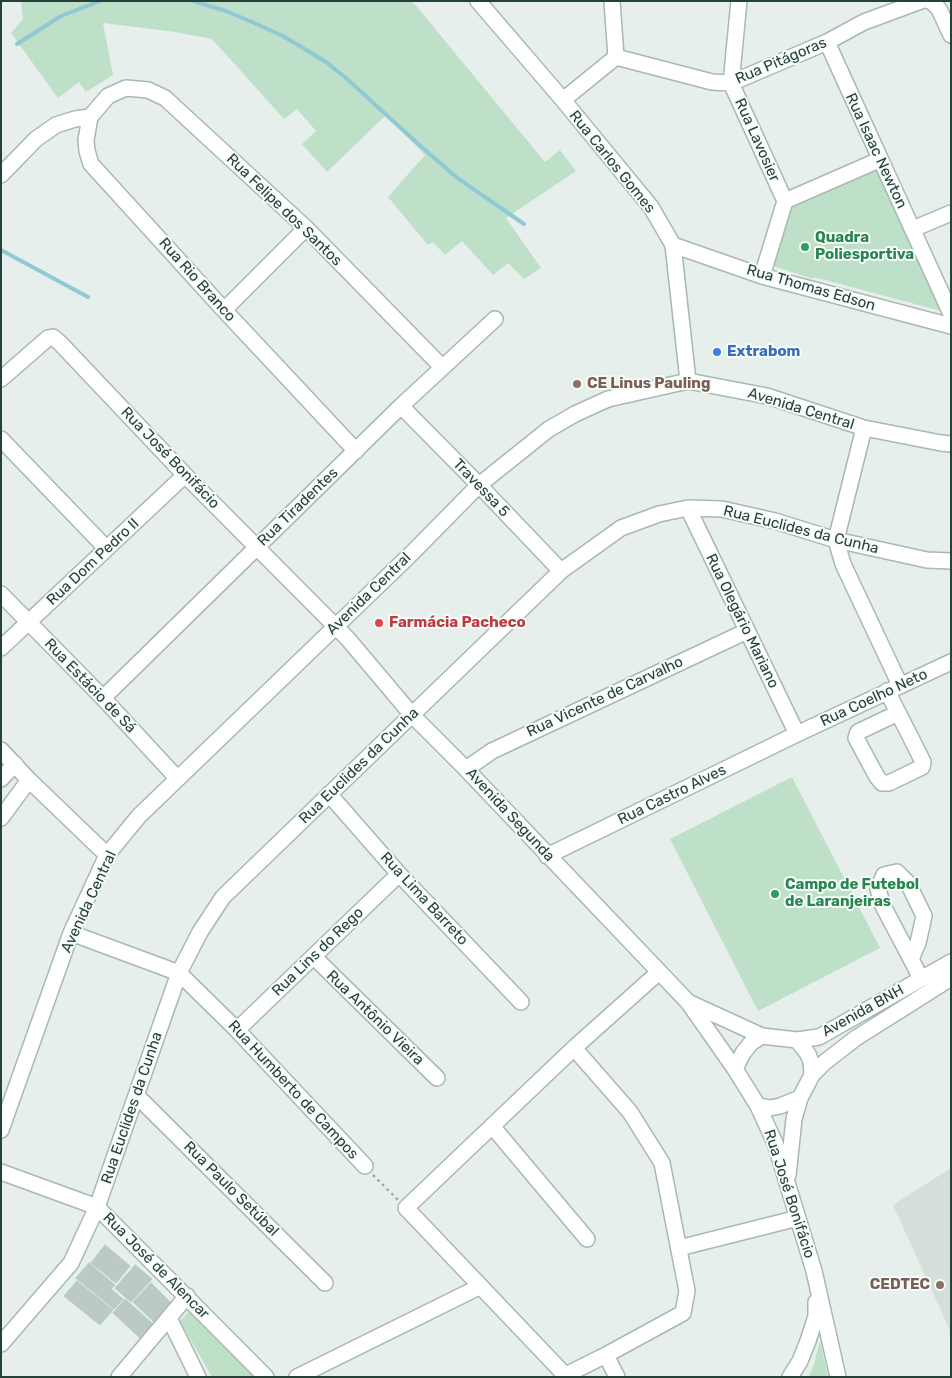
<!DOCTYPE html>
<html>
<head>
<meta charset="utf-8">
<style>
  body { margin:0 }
  #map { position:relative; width:952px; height:1378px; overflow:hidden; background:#e6efeb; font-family:Rubik,sans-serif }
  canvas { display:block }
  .frame { position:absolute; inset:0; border:2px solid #24423a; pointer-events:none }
</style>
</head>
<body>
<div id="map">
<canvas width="952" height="1378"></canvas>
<div class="frame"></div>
</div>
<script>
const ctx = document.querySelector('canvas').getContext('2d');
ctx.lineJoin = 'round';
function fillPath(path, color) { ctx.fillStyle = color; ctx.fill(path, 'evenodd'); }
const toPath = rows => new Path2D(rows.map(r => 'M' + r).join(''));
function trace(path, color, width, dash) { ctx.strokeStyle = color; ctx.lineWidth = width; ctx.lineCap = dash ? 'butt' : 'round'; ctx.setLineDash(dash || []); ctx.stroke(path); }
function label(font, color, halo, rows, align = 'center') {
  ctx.font = font + ' Rubik,sans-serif'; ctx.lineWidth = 4; ctx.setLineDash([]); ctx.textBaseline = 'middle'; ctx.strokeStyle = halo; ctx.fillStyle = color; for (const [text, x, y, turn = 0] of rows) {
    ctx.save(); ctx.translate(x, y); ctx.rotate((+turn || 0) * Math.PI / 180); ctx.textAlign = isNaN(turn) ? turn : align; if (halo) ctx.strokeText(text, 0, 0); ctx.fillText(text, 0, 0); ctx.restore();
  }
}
fillPath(toPath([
  [951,1168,951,1333,893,1205]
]), '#d4dfda');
fillPath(toPath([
  [21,1,411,1,417,7,545,162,560,150,576,171,506,218,541,268,524,279,508,263,493,275,462,241,445,255,433,242,428,245,388,197,425,155,386,115,327,172,302,144,316,131,297,109,284,119,212,39,175,32,103,23,113,75,86,92,79,82,58,98,11,33,23,19],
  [875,166,945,312,814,277,813,279,773,266,790,202],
  [792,777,880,948,758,1011,670,839],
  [192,1308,260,1377,212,1377,180,1321],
  [820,1341,828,1377,809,1377,814,1364]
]), '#bfe0c8');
trace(toPath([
  [193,1,226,11,252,22,283,36,326,62,346,78,416,142,456,177,524,224],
  [17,44,61,16,100,1],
  [1,250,88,297]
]), '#8ec9d4', 4);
const building = toPath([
  [105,1245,130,1266,116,1283,91,1263,105,1245],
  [89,1263,115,1285,111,1289,123,1299,114,1309,76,1278,89,1263],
  [135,1265,152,1279,131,1302,115,1288,135,1265],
  [77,1281,113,1310,100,1325,64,1296,77,1281],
  [151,1283,172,1304,154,1322,133,1302,151,1283],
  [125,1299,153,1324,140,1338,113,1313,125,1299]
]);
fillPath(building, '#bbcac4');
trace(building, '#b8c9c2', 1);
const minor = toPath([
  [478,1,563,100,651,207,673,245,688,381],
  [612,1,616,57],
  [739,1,731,83,785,201,762,276],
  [929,1,932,2,939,9,951,35],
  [827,42,951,314],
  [616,57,712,82,731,83,827,42,864,22,921,1],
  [563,100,616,57],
  [1,175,36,139,56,125,75,119,90,117],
  [785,201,879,160],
  [913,229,951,213],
  [673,245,762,276,951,326],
  [224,310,306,228],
  [1,379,48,338,53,337,60,343,185,475,348,639,412,715,466,769,688,1002,735,1069,758,1106,775,1143,814,1271,838,1377],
  [401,406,479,485,561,571],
  [1,439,106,548],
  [356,451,224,310,91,164,87,151,86,140,90,117,108,96,126,88,148,90,165,98,306,228,442,367],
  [688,508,797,734],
  [836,540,843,564,900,685],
  [836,540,864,428],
  [1,594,103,698,177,778],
  [1,648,185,475],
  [887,691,911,738,923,762,922,767,889,783,882,783,877,777,856,738,858,732,898,713],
  [103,698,401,406,495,319],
  [1,750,29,780,107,855],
  [466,769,492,751,747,631],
  [1,779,15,764],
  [329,794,399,874,521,1002],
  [1,818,29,780],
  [547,856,797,734,951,662],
  [71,933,179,973,237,1030,365,1166],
  [314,957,437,1078],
  [911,959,918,943,924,916,908,883,897,872,884,875,878,889,883,906,911,959,921,979],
  [690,1003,762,1036,797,1040,819,1037,951,962],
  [237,1030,399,874],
  [797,1040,808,1054,811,1062,812,1075],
  [735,1069,743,1053,751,1043,762,1036],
  [137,1096,325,1283],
  [758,1106,770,1108,780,1106,800,1098],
  [492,1126,587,1239],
  [1,1130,71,933,107,855,139,816,410,555,479,485,549,429,575,414,608,399,688,381,767,396,864,428,941,443,951,444],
  [1,1172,97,1207,266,1377],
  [788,1175,794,1119,800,1098,812,1075,825,1062,856,1038,951,978],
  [679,1248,798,1218],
  [169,1318,198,1377],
  [1,1344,71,1263,97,1207,179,973,200,932,223,897,561,571,621,528,659,514,688,508,722,509,775,521,836,540,927,560,951,561],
  [606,1355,617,1377],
  [565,1375,406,1208,574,1048,659,972],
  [119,1377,187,1296],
  [297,1377,479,1287],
  [562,1377,606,1355,683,1313,687,1291,662,1163,630,1112,574,1048],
  [790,1377,800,1361,808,1341,816,1316,816,1302]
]);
trace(minor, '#a8b8b2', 18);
trace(toPath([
  [373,1175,398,1200]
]), '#86b3a5', 2.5, [2.5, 4]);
trace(minor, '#fff', 15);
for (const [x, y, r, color] of [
  [805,247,5,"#2e9e5b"],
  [717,352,5,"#3f7fe0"],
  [577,384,5,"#8d6e63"],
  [379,623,5,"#e0444e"],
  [775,894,5,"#2e9e5b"],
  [940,1285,5,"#8d6e63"]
]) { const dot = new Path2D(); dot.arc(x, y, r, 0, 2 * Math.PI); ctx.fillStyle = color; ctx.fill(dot); trace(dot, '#f7fbf9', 2); }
label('15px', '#24423a', '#f7fbf9', [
  ["Rua Pitágoras",781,61,-23],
  ["Rua Lavosier",757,140,66],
  ["Rua Isaac Newton",876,151,65],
  ["Rua Carlos Gomes",612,162,51],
  ["Rua Felipe dos Santos",284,210,44],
  ["Rua Rio Branco",197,280,48],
  ["Rua Thomas Edson",811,288,16],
  ["Avenida Central",801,409,17],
  ["Rua José Bonifácio",170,458,46],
  ["Travessa 5",481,488,46],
  ["Rua Tiradentes",298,507,-44],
  ["Rua Euclides da Cunha",801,530,14],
  ["Rua Dom Pedro II",93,562,-43],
  ["Avenida Central",369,594,-44],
  ["Rua Olegário Mariano",742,621,64],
  ["Rua Estácio de Sá",90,686,46],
  ["Rua Vicente de Carvalho",605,697,-25],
  ["Rua Coelho Neto",874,698,-25],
  ["Rua Euclides da Cunha",359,766,-44],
  ["Rua Castro Alves",672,795,-26],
  ["Avenida Segunda",510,815,47],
  ["Rua Lima Barreto",424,899,47],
  ["Avenida Central",89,902,-65],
  ["Rua Lins do Rego",318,952,-44],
  ["Avenida BNH",863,1011,-29],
  ["Rua Antônio Vieira",375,1018,44],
  ["Rua Humberto de Campos",293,1090,47],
  ["Rua Euclides da Cunha",132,1108,-71],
  ["Rua Paulo Setúbal",231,1189,45],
  ["Rua José Bonifácio",789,1194,72],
  ["Rua José de Alencar",156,1266,45]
]);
label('bold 15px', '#27864d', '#f7fbf9', [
  ["Quadra",815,238],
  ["Poliesportiva",815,255],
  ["Campo de Futebol",785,885],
  ["de Laranjeiras",785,902]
], 'left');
label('bold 15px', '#366cbe', '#f7fbf9', [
  ["Extrabom",727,352]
], 'left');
label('bold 15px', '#785e54', '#f7fbf9', [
  ["CE Linus Pauling",587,384],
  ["CEDTEC",930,1285,"right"]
], 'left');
label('bold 15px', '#be3a42', '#f7fbf9', [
  ["Farmácia Pacheco",389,623]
], 'left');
</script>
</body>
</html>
